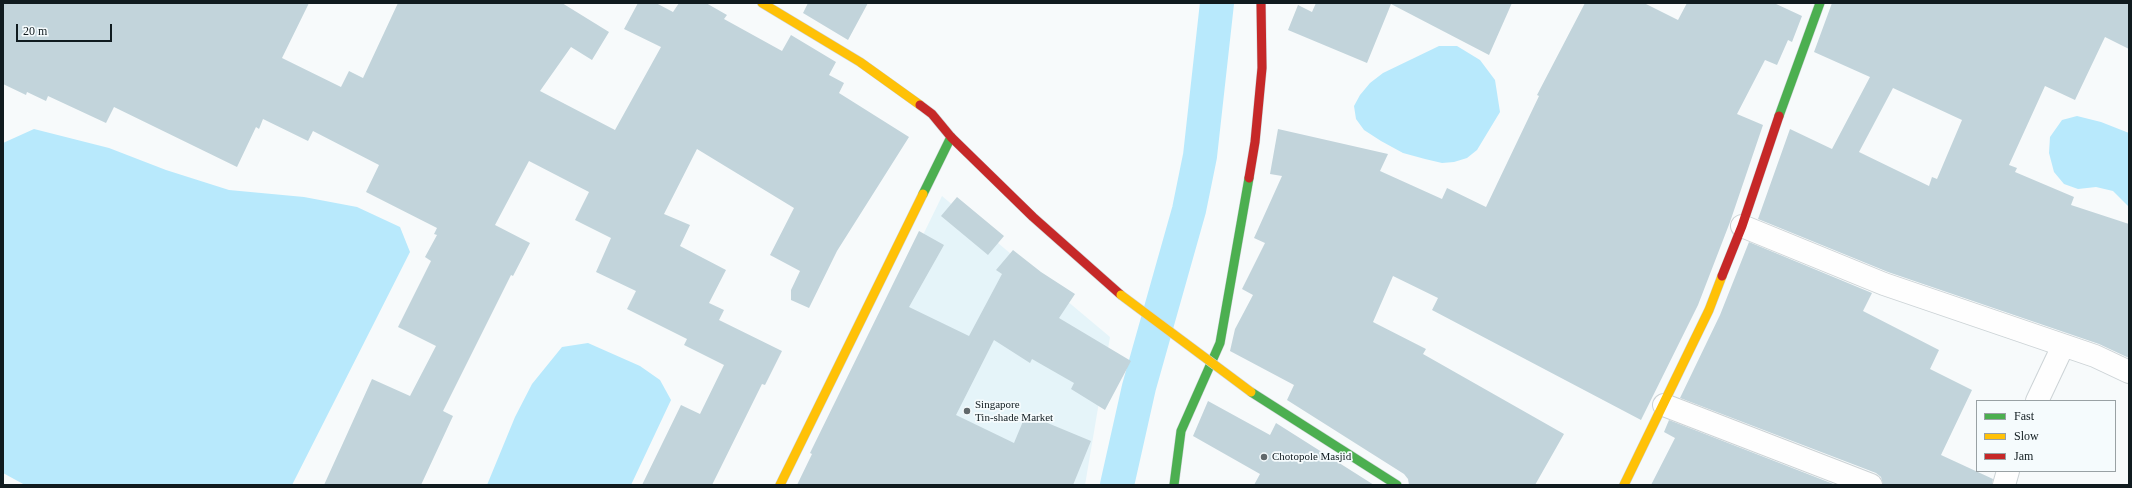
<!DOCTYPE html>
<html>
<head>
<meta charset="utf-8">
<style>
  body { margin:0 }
  #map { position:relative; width:2132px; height:488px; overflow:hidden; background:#f7fafb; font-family:Georgia,serif }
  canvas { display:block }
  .frame { position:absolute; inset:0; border:4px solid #101b1f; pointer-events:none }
  .legend { position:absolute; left:1976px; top:400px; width:140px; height:72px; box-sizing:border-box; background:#f5fbfd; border:1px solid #99a1a4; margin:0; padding:5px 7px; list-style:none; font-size:12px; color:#101b1f }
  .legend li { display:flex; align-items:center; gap:8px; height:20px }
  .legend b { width:20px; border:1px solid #99a1a4 }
  .scale { position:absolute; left:16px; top:24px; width:96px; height:18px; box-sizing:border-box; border:2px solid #101b1f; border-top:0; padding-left:5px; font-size:12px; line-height:14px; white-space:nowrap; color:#101b1f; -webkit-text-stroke:3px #f5fbfd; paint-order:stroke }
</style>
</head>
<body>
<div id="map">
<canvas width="2132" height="488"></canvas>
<div class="frame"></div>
<ul class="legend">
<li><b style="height:5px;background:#4caf50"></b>Fast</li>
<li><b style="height:5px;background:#ffc107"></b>Slow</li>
<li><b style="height:5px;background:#c62828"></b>Jam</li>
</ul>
<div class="scale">20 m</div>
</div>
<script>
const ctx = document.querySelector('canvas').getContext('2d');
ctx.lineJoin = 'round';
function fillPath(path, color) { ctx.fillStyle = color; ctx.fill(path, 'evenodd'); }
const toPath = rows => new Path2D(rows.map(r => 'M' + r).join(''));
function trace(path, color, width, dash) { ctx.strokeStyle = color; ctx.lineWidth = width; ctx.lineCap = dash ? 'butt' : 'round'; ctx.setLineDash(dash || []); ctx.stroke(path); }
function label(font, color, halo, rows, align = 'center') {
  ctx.font = font + ' Georgia,serif'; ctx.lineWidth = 3.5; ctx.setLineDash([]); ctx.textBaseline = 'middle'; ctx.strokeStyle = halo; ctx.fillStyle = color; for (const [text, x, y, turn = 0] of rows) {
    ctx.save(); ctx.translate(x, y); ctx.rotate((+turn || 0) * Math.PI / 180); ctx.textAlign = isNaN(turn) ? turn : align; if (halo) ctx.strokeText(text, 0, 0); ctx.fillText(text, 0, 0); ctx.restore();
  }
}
fillPath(toPath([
  [942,196,1110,337,1085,485,801,485]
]), '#e5f4f9');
fillPath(toPath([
  [1439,46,1457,46,1480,60,1495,80,1500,112,1477,150,1467,158,1454,162,1442,163,1425,159,1403,153,1381,141,1364,130,1356,119,1354,106,1360,95,1370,83,1383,73],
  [2077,116,2101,122,2129,133,2129,207,2113,191,2096,187,2078,189,2064,184,2054,172,2049,153,2050,137,2062,120],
  [34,129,109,148,166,170,229,190,304,197,357,207,400,227,410,252,292,485,25,485,3,473,3,143],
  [588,343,640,366,660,380,671,400,631,485,487,485,515,417,532,384,562,347]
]), '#b8e9fc');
trace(toPath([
  [1117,485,1139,387,1189,210,1200,156,1217,3]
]), '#b8e9fc', 34);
fillPath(toPath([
  [3,3,309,3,282,58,341,87,349,71,363,78,398,3,562,3,609,32,592,60,571,47,540,91,615,130,661,47,624,29,638,3,656,3,673,12,679,3,706,3,727,15,724,19,782,51,791,35,836,62,829,75,844,83,839,93,909,137,837,251,809,308,791,300,791,290,800,271,770,255,794,208,697,149,664,214,690,225,680,246,726,270,709,303,724,310,719,320,782,351,765,385,762,384,712,485,642,485,681,405,700,414,724,365,684,345,687,339,627,309,636,291,596,272,611,238,575,220,589,192,529,161,495,225,530,243,513,276,511,275,443,411,453,416,421,485,324,485,372,379,410,396,436,346,398,327,431,261,425,257,437,235,434,234,437,228,366,192,379,165,313,131,308,141,263,119,259,129,256,127,237,167,114,107,106,123,48,96,46,101,27,92,26,95,3,84],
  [808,3,868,3,848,40,803,13],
  [1316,3,1512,3,1489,55,1391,4,1367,63,1288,30,1298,5,1312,12],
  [1585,3,1644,3,1678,20,1687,3,1774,3,1802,16,1792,42,1788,40,1777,65,1765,60,1737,114,1763,125,1730,222,1698,305,1641,420,1432,310,1438,298,1393,276,1373,322,1426,349,1423,354,1564,434,1535,485,1409,485,1408,479,1404,474,1287,400,1294,385,1230,351,1235,329,1253,295,1242,289,1265,243,1254,238,1282,176,1270,174,1278,129,1388,154,1380,171,1442,199,1447,188,1486,207,1539,96,1537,95],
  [1832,3,2129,3,2129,49,2105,37,2075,100,2045,86,2009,165,2017,168,2015,172,2074,197,2071,205,2129,224,2129,358,2099,344,1888,272,1758,219,1790,129,1832,149,1870,77,1814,52],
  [1893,88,1962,120,1937,179,1932,177,1929,186,1859,152],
  [957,197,1004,236,988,255,941,216],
  [919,231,944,245,909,307,969,336,1002,274,996,270,1013,250,1041,272,1075,294,1059,318,1131,361,1105,410,1071,389,1074,383,1032,359,1030,363,994,340,956,415,1014,443,1026,414,1091,441,1073,485,797,485,812,454,810,453],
  [1749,242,1872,293,1863,311,1939,350,1930,369,1972,390,1941,455,1993,479,1992,485,1883,485,1881,477,1876,473,1680,398,1720,315],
  [1208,401,1270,435,1276,423,1374,485,1254,485,1260,474,1193,436],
  [1669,420,1836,485,1651,485,1675,438,1664,432]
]), '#c2d4db');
const street = toPath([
  [1742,226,1884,284,2095,356,2129,372],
  [2037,401,2063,346],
  [1664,405,1871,485],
  [2004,485,2008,471]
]);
const fast = toPath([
  [1779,116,1820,3],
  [923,194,951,137],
  [1251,392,1397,485],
  [1174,485,1181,431,1220,343,1249,178]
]);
const slow = toPath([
  [762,3,860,62,920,105],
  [780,485,923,194],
  [1624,485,1709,310,1722,276]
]);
const jam = toPath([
  [920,105,932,114,951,137,1033,217,1121,295],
  [1249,178,1255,142,1262,68,1261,3],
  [1722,276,1742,226,1779,116]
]);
trace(street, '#ccd3d6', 24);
trace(fast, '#ccd3d6', 10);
trace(slow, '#ccd3d6', 10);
trace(jam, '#ccd3d6', 10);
trace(street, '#fefefe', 22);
trace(fast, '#4caf50', 9);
trace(slow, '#ffc107', 9);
trace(jam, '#c62828', 9);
const slowBridge = toPath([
  [1121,295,1251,392]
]);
trace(slowBridge, '#ccd3d6', 10, []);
trace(slowBridge, '#ffc107', 9);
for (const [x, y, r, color] of [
  [967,411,4,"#61696c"],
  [1264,457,4,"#61696c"]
]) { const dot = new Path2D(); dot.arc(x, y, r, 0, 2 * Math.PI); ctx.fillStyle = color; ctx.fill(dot); trace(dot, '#f5fbfd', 1.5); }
label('11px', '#101b1f', '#f5fbfd', [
  ["Singapore",975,405],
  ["Tin-shade Market",975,418],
  ["Chotopole Masjid",1272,457]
], 'left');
</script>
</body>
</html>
